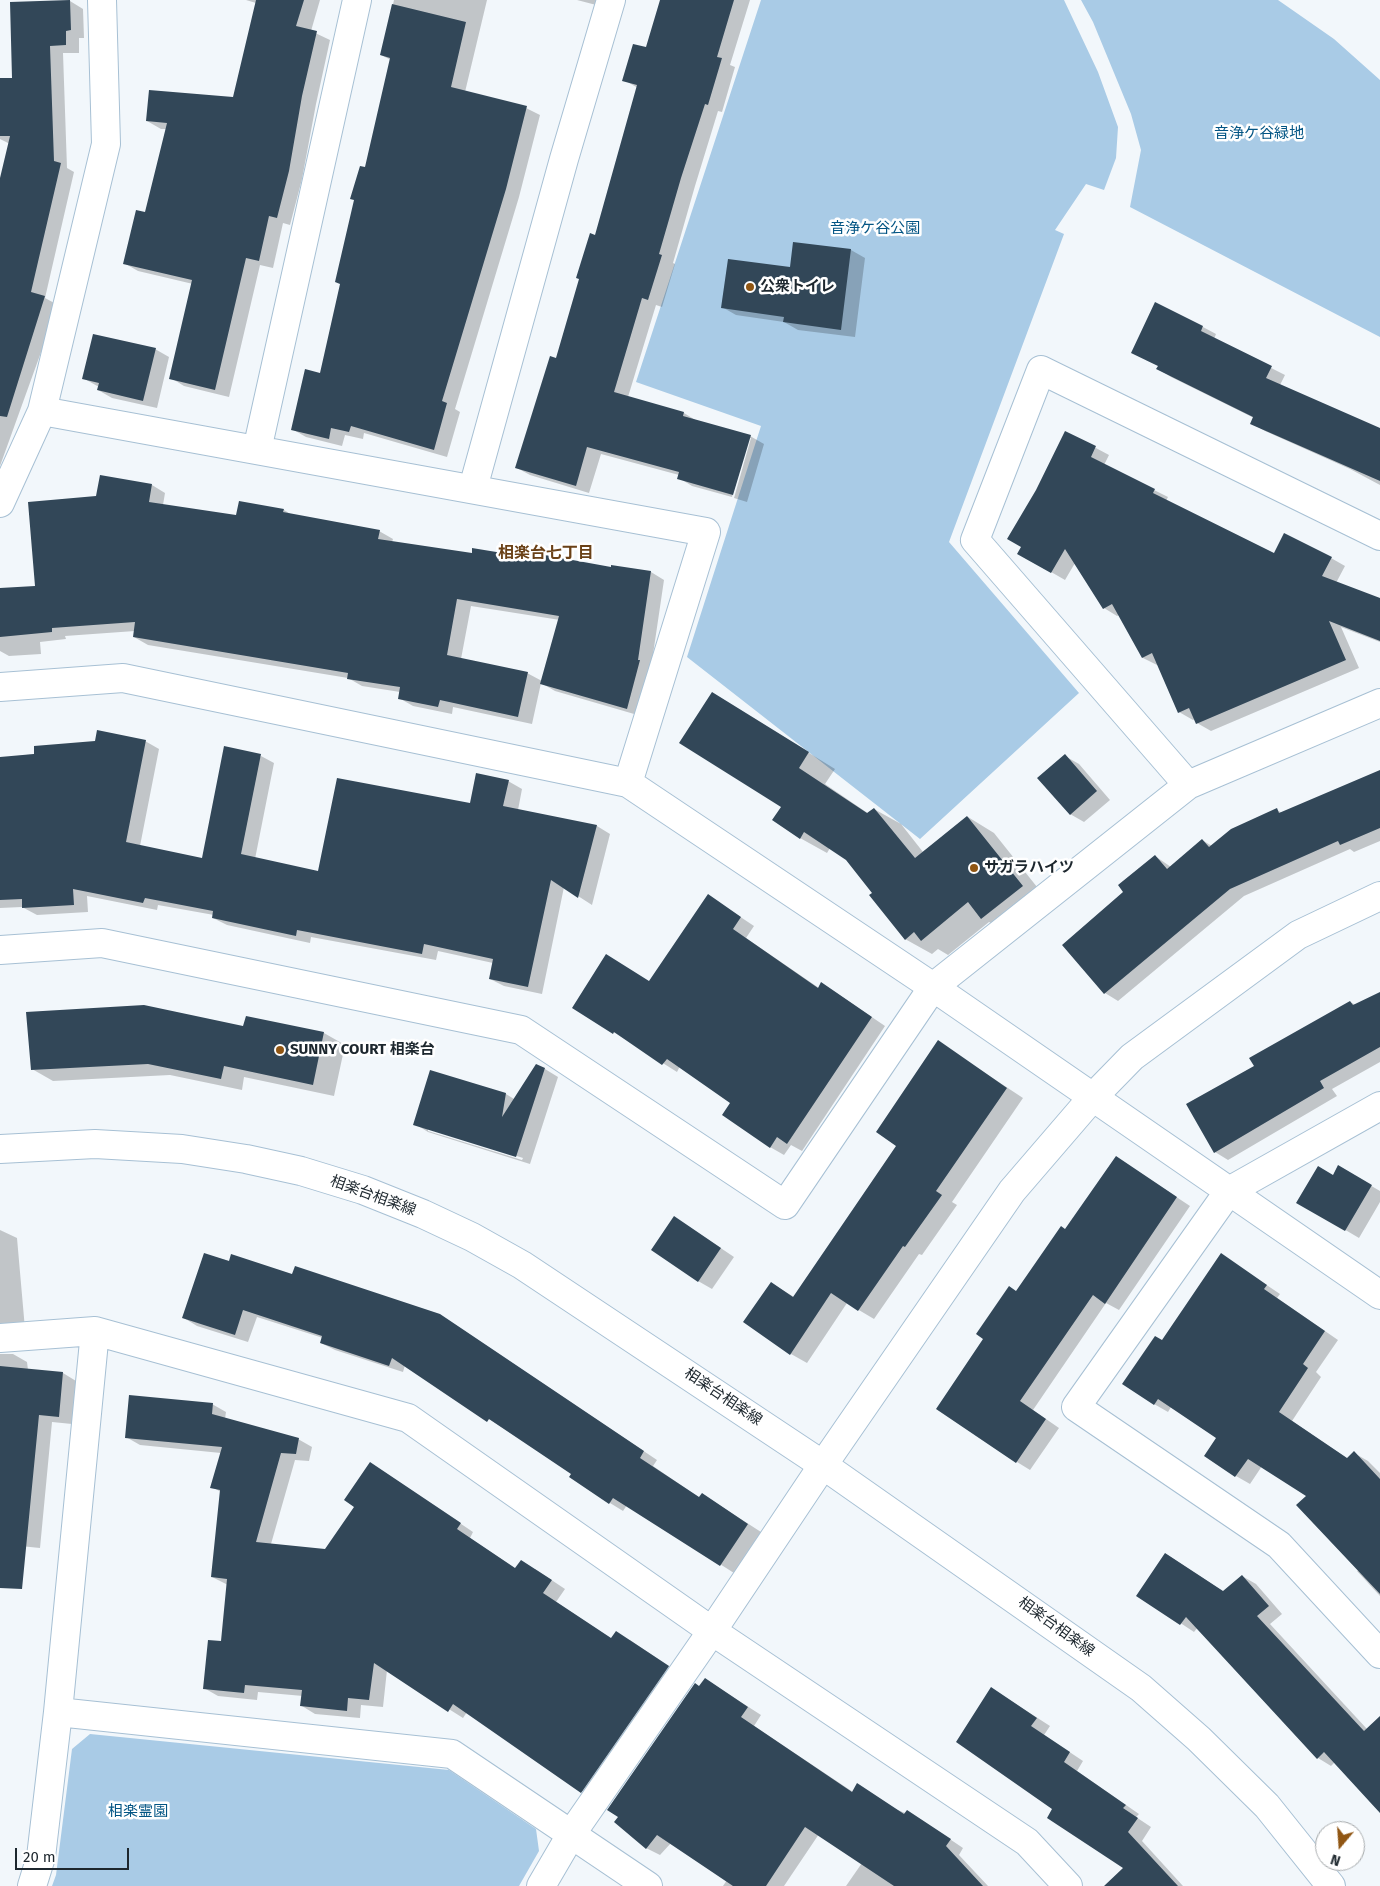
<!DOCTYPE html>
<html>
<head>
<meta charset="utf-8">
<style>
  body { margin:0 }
  #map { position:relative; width:1380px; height:1886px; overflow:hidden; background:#f2f7fb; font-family:"Fira Sans",sans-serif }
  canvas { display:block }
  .north { position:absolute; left:1315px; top:1821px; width:50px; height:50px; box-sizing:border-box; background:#fff; border:1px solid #a5a9ab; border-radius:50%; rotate:198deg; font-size:14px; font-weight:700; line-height:20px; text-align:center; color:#1d272e }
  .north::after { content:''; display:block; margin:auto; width:18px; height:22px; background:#905613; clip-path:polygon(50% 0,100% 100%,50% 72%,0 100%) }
  .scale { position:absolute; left:15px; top:1848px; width:114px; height:22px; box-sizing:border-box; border:2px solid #1d272e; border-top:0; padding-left:6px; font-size:15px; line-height:18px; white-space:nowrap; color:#1d272e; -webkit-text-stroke:4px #fff; paint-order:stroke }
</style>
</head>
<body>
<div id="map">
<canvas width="1380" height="1886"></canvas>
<div class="north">N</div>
<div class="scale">20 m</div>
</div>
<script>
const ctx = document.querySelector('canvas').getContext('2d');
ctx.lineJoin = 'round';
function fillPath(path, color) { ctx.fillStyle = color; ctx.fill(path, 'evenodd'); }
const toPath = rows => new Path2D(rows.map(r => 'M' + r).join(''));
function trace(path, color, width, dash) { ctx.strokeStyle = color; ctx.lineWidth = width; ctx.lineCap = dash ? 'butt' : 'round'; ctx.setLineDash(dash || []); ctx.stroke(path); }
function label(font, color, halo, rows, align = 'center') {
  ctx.font = font + ' "Fira Sans","Noto Sans JP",sans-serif'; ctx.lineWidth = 5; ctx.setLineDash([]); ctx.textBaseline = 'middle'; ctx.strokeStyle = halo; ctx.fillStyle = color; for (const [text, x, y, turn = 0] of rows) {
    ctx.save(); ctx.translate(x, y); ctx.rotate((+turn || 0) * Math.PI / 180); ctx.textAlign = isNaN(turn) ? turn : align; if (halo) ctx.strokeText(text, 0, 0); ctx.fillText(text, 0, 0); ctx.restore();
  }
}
fillPath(toPath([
  [761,0,1064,0,1098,72,1118,127,1116,158,1104,190,1086,184,1055,230,1064,234,949,542,1079,693,920,839,687,657,761,426,636,382],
  [1081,0,1278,0,1334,39,1380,80,1380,337,1130,207,1141,150,1131,114,1093,22],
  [90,1734,449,1770,536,1829,539,1851,519,1886,52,1886,56,1875,72,1749]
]), '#a9cbe6');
fillPath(toPath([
  [246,0,320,0,311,31,330,40,316,104,302,179,290,225,283,223,273,268,260,265,229,397,184,386,171,378,193,284,138,271,124,263,146,214,166,129,161,129,147,121,234,98,256,3],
  [394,0,487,0,465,92,526,108,540,115,519,197,455,409,460,412,447,457,364,433,363,439,345,435,342,446,306,437,292,429,321,374,391,60,381,55],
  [577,0,602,0,600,6],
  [662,0,750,0,730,65,735,67,722,112,718,111,695,186,673,263,675,264,662,307,656,305,628,397,684,413,697,421,750,436,764,444,747,502,734,498,751,438,749,438,732,497,692,486,679,478,679,475,601,454,589,493,530,475,517,468,556,359,596,236,638,88,624,80,647,49],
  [70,1,83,9,84,38,79,38,79,53,63,53,67,168,74,172,45,298,58,305,0,466,0,183,10,144,0,139,0,80,13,79],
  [794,243,851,250,865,258,855,337,798,330,784,322,736,315,722,307,791,269],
  [1203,327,1216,334,1214,339,1285,375,1280,385,1380,430,1380,485,1350,469,1265,431,1252,424,1254,418,1171,377,1158,369,1159,366,1146,360],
  [155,349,169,357,157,408,112,398,98,390,99,387,83,378],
  [1066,432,1109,455,1104,465,1168,497,1166,501,1275,555,1331,558,1345,566,1336,583,1380,600,1380,642,1341,627,1359,668,1211,731,1197,723,1195,719,1193,720,1179,712,1158,664,1157,665,1143,658,1119,615,1117,616,1104,608,1075,563,1065,580,1018,553,1023,546,1037,490],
  [152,485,165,493,163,505,237,516,284,510,292,515,379,531,393,539,392,542,473,554,651,572,664,580,651,668,641,716,555,691,541,683,532,724,453,707,452,714,413,706,399,698,400,692,362,686,348,678,148,645,134,637,135,631,65,636,66,639,40,642,41,654,9,656,0,651,0,590,37,587,97,497],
  [471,606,560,620,542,681,527,673,461,659],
  [712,693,835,769,825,784,869,814,874,809,901,824,923,852,968,817,994,833,1049,902,1009,933,989,922,948,955,938,949,932,954,905,939,874,893,847,859,830,848,827,853,800,838],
  [145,741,159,749,140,846,203,859,261,756,274,763,255,859,319,872,471,804,508,781,522,789,518,810,597,826,610,834,592,905,564,887,542,994,504,986,490,979,493,963,438,951,436,960,311,937,310,943,227,925,213,918,214,915,158,905,157,910,87,896,88,912,37,915,22,907,0,908,0,758],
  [1065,756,1079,764,1110,800,1084,822,1070,814],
  [1380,771,1380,841,1354,852,1350,849,1244,896,1118,1001,1105,993,1063,945,1125,892,1155,856,1171,867,1202,840,1212,846,1277,810,1282,813],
  [709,896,754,926,746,938,819,988,835,992,885,1026,802,1151,791,1145,784,1155,770,1147,732,1103,680,1066,677,1072,574,1007,650,982],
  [1380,994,1380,1062,1332,1089,1337,1096,1228,1160,1215,1152,1256,1066,1350,1002,1356,1005],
  [246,1017,324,1033,345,1045,334,1096,244,1077,242,1090,170,1075,53,1081,32,1069,244,1028],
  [938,1042,1023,1098,952,1202,957,1205,922,1255,919,1254,874,1319,847,1303,807,1363,791,1354,771,1283,794,1297,898,1146],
  [545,1069,558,1077,530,1164,428,1132,415,1124,431,1071,506,1094,514,1099],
  [428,1128,523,1158,522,1160,428,1131],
  [1116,1157,1190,1206,1119,1310,1106,1303,1033,1410,1059,1428,1030,1470,1017,1462,1016,1292,1066,1230],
  [1339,1167,1380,1191,1380,1202,1359,1238,1298,1202,1334,1176],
  [688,1226,734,1257,712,1289,698,1281],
  [0,1230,17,1238,25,1329,0,1339],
  [204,1254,454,1324,657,1460,653,1466,700,1498,716,1503,761,1532,734,1573,627,1505,623,1511,610,1503,573,1473,405,1365,403,1372,335,1350,321,1343,323,1338,257,1317,248,1342,197,1326,184,1318],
  [1222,1255,1280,1294,1277,1298,1338,1340,1316,1372,1321,1377,1292,1421,1348,1459,1354,1453,1368,1461,1380,1473,1380,1596,1357,1571,1359,1570,1308,1496,1262,1466,1250,1484,1236,1476,1206,1456,1218,1438,1171,1407,1168,1412,1154,1404,1163,1342],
  [0,1354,13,1354,27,1362,28,1370,63,1373,76,1381,72,1424,52,1422,40,1548,0,1544],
  [212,1404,226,1412,225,1419,298,1439,312,1447,309,1461,295,1460,271,1544,326,1550,384,1472,473,1532,470,1538,516,1569,535,1569,565,1589,556,1602,612,1639,630,1640,682,1675,595,1800,467,1712,463,1718,387,1670,383,1707,361,1705,360,1718,315,1714,302,1706,303,1696,258,1692,257,1700,218,1696,204,1688,222,1643,228,1585,212,1577,221,1492,212,1487,221,1453,140,1445,126,1437],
  [1166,1554,1224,1592,1242,1576,1256,1584,1282,1614,1270,1624,1367,1729,1380,1735,1380,1808,1335,1762,1331,1766,1318,1758,1198,1627,1194,1632,1138,1595],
  [705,1679,761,1715,754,1726,853,1792,920,1819,963,1848,959,1855,988,1886,846,1886,862,1863,819,1834,784,1886,723,1886,727,1880,671,1843,660,1855,646,1848,700,1688],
  [1005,1697,1050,1726,1044,1735,1083,1761,1077,1771,1139,1814,1136,1817,1151,1827,1142,1841,1183,1886,1123,1886,1125,1868,1054,1809]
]), '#0003');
fillPath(toPath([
  [70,0,71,30,66,31,66,45,50,46,54,161,61,163,31,292,45,296,7,417,0,416,0,178,10,136,0,136,0,78,12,78,10,2],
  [256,0,304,0,296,26,317,31,302,96,289,171,277,218,269,216,259,261,246,258,215,390,169,379,192,280,123,264,136,210,145,212,167,123,146,121,149,90,233,97],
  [660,0,734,0,717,57,722,58,708,105,705,104,681,178,659,254,662,255,648,300,642,298,614,392,684,412,683,416,751,435,733,495,677,479,679,472,587,447,576,486,515,468,550,356,556,358,579,279,576,278,590,233,595,235,637,85,622,81,633,44,646,47],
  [392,4,466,22,451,87,527,106,506,189,442,401,447,403,434,450,351,426,349,432,331,428,329,439,291,430,305,369,320,373,340,284,335,282,354,200,350,199,360,166,365,167,390,58,380,55],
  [793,242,851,249,841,330,783,322,784,317,721,308,728,259,790,267],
  [1155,302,1203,326,1201,331,1272,366,1266,378,1380,428,1380,481,1250,424,1253,417,1156,369,1158,366,1131,353],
  [93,334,156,348,143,401,97,390,99,383,82,379],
  [1065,431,1096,446,1091,457,1155,489,1153,493,1274,553,1284,533,1332,557,1322,576,1380,598,1380,641,1329,621,1346,660,1196,724,1189,708,1178,713,1152,653,1142,658,1112,604,1103,609,1065,549,1051,573,1017,554,1021,547,1007,539,1036,490],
  [100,475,152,484,149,502,236,515,239,501,284,509,283,512,380,530,378,539,472,553,472,548,545,560,545,555,611,567,611,565,651,571,638,660,640,660,627,709,540,684,559,616,457,599,447,655,528,672,518,717,440,700,438,707,398,699,400,687,347,679,348,673,133,637,135,622,52,628,52,632,0,637,0,588,35,586,28,502,96,496],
  [712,692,809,752,799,768,867,813,874,808,915,858,967,816,1023,886,981,919,968,902,921,941,914,932,905,940,869,895,872,893,846,860,804,832,800,839,772,820,781,807,679,743],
  [97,730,146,740,126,842,202,858,224,746,261,754,241,854,318,871,337,778,470,803,476,773,509,780,503,806,597,825,578,898,551,880,528,987,489,979,493,959,424,944,422,954,297,930,296,936,212,918,213,911,145,898,143,903,73,889,74,905,22,908,22,899,0,900,0,757,34,754,34,746,95,741],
  [1065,754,1097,791,1070,815,1037,778],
  [1380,770,1380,828,1340,845,1338,841,1230,889,1104,994,1062,945,1123,892,1118,885,1155,855,1167,869,1202,839,1209,847,1231,829,1277,808,1279,813],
  [708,894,741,917,733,929,818,988,821,982,872,1017,787,1144,777,1137,770,1148,722,1115,730,1103,667,1059,662,1065,614,1032,613,1034,572,1008,606,954,649,981],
  [1380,992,1380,1047,1320,1081,1324,1088,1214,1153,1186,1104,1254,1066,1249,1058,1350,1001,1353,1005],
  [144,1005,243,1026,246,1016,324,1032,313,1085,224,1066,221,1079,148,1064,31,1070,26,1012],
  [938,1040,1007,1088,936,1191,942,1195,905,1247,903,1246,858,1311,831,1293,790,1355,743,1322,771,1282,793,1297,896,1146,876,1132],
  [536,1064,545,1068,516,1157,413,1125,430,1070,506,1093,502,1117],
  [1116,1156,1177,1197,1105,1304,1093,1295,1020,1401,1046,1419,1016,1463,936,1409,983,1339,976,1334,1009,1286,1016,1291,1061,1226,1065,1229],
  [1338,1165,1372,1185,1345,1231,1296,1203,1318,1166,1333,1175],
  [674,1216,721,1248,698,1282,651,1250],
  [204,1253,229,1261,231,1254,292,1274,295,1266,440,1314,644,1451,640,1458,699,1497,702,1493,748,1524,720,1566,613,1498,609,1504,569,1477,571,1474,489,1419,487,1422,392,1358,389,1366,320,1343,322,1336,243,1310,235,1335,182,1318],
  [1221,1253,1267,1285,1264,1289,1325,1331,1303,1364,1308,1368,1279,1412,1347,1458,1354,1451,1380,1479,1380,1594,1296,1505,1306,1496,1248,1459,1235,1477,1204,1456,1216,1438,1158,1399,1154,1405,1122,1384,1155,1336,1162,1340],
  [0,1366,63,1372,59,1417,39,1415,22,1589,0,1588],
  [129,1395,213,1403,212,1414,299,1438,296,1454,281,1453,256,1542,325,1549,354,1507,344,1500,370,1462,461,1523,457,1529,515,1568,521,1560,552,1580,543,1593,611,1638,616,1631,669,1666,581,1793,453,1704,448,1712,374,1663,369,1700,348,1698,347,1711,300,1706,302,1690,245,1685,244,1693,203,1689,208,1640,221,1641,227,1579,211,1577,220,1490,210,1488,222,1447,125,1438],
  [1165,1553,1223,1591,1242,1575,1269,1606,1257,1616,1364,1731,1380,1716,1380,1813,1324,1752,1317,1759,1186,1617,1180,1625,1136,1596],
  [705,1678,748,1707,741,1717,852,1792,857,1783,904,1814,907,1810,951,1839,946,1846,983,1886,894,1886,805,1827,766,1886,733,1886,657,1835,646,1849,614,1822,618,1817,607,1810,695,1683,699,1686],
  [991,1687,1037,1718,1031,1726,1070,1752,1064,1762,1126,1805,1123,1808,1138,1818,1128,1832,1178,1886,1104,1886,1123,1868,1047,1818,1052,1809,956,1742]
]), '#324758');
const minor = toPath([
  [42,411,706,532,628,783],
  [257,450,357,0],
  [473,488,564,159,611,0],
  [0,503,42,411,106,144,102,0],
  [0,687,123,678,628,783,933,987,1380,1295],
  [1188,785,975,540,1041,370,1380,536],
  [0,950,102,943,521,1030,785,1205,933,987,1188,785,1380,703],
  [1380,1106,1229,1191,1076,1407,1279,1545,1380,1654],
  [95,1331,408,1418,712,1631,1027,1842,1068,1886],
  [0,1338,95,1331,58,1712,41,1857,32,1886],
  [58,1712,452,1754,648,1886],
  [541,1886,572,1833,712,1631,823,1465]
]);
const tertiary = toPath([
  [823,1465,1012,1191,1092,1098,1132,1057,1298,935,1380,896]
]);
const secondary = toPath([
  [0,1149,95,1144,182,1149,246,1159,301,1171,363,1190,423,1214,472,1237,522,1265,823,1465,1141,1688,1199,1739,1267,1806,1331,1886]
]);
trace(minor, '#a7c0d4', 30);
trace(tertiary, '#a7c0d4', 30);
trace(secondary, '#a7c0d4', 30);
trace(minor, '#fff', 28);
trace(tertiary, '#fff', 28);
trace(secondary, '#fff', 28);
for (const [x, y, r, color] of [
  [750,287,5,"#905613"],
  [974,868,5,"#905613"],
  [280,1050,5,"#905613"]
]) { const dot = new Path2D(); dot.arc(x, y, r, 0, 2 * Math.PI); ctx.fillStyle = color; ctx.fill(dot); trace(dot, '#fff', 2); }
label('15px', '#035584', '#fff', [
  ["音浄ケ谷緑地",1259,134],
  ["音浄ケ谷公園",875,229],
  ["相楽霊園",138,1812]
]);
label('bold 15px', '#1d272e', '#fff', [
  ["公衆トイレ",760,287],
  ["サガラハイツ",984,868],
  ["SUNNY COURT 相楽台",290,1050]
], 'left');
label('15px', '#1d272e', '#fff', [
  ["相楽台相楽線",373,1196,20],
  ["相楽台相楽線",723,1397,34],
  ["相楽台相楽線",1056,1627,36]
]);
label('bold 16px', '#6a4117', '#fff', [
  ["相楽台七丁目",546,554]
]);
</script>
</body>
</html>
